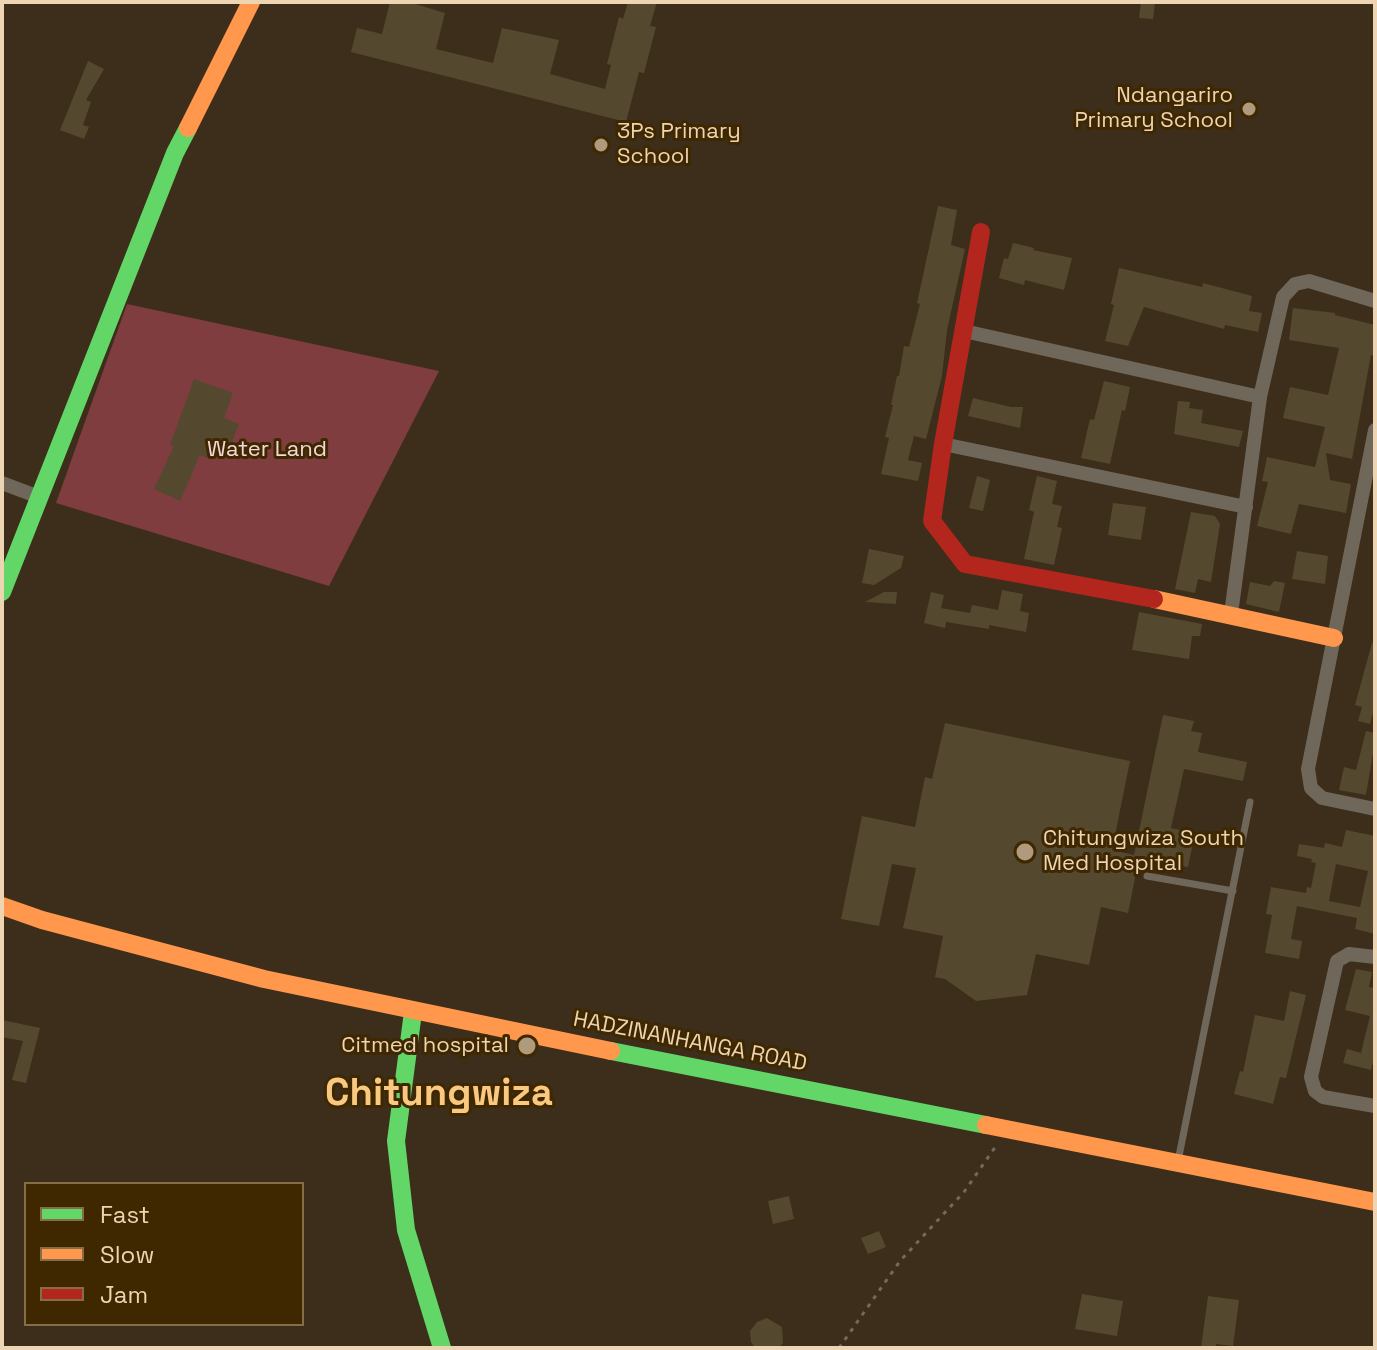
<!DOCTYPE html>
<html>
<head>
<meta charset="utf-8">
<style>
  body { margin:0 }
  #map { position:relative; width:1377px; height:1350px; overflow:hidden; background:#3c2e1a; font-family:"Space Grotesk",sans-serif }
  canvas { display:block }
  .frame { position:absolute; inset:0; border:4px solid #edd4b3; pointer-events:none }
  .legend { position:absolute; left:24px; top:1182px; width:280px; height:144px; box-sizing:border-box; background:#3f2800; border:2px solid #856d48; margin:0; padding:10px 14px; list-style:none; font-size:24px; color:#edd4b3 }
  .legend li { display:flex; align-items:center; gap:16px; height:40px }
  .legend b { width:40px; border:2px solid #856d48 }
</style>
</head>
<body>
<div id="map">
<canvas width="1377" height="1350"></canvas>
<div class="frame"></div>
<ul class="legend">
<li><b style="height:10px;background:#63d668"></b>Fast</li>
<li><b style="height:10px;background:#ff974d"></b>Slow</li>
<li><b style="height:10px;background:#b3261e"></b>Jam</li>
</ul>
</div>
<script>
const ctx = document.querySelector('canvas').getContext('2d');
ctx.lineJoin = 'round';
function fillPath(path, color) { ctx.fillStyle = color; ctx.fill(path, 'evenodd'); }
const toPath = rows => new Path2D(rows.map(r => 'M' + r).join(''));
function trace(path, color, width, dash) { ctx.strokeStyle = color; ctx.lineWidth = width; ctx.lineCap = dash ? 'butt' : 'round'; ctx.setLineDash(dash || []); ctx.stroke(path); }
function label(font, color, halo, rows, align = 'center') {
  ctx.font = font + ' "Space Grotesk",sans-serif'; ctx.lineWidth = 6; ctx.setLineDash([]); ctx.textBaseline = 'middle'; ctx.strokeStyle = halo; ctx.fillStyle = color; for (const [text, x, y, turn = 0] of rows) {
    ctx.save(); ctx.translate(x, y); ctx.rotate((+turn || 0) * Math.PI / 180); ctx.textAlign = isNaN(turn) ? turn : align; if (halo) ctx.strokeText(text, 0, 0); ctx.fillText(text, 0, 0); ctx.restore();
  }
}
fillPath(toPath([
  [127,304,439,371,329,586,56,503]
]), '#7f3d40');
fillPath(toPath([
  [390,2,409,2,445,13,436,49,493,63,502,28,559,40,550,74,605,89,611,65,607,64,619,17,623,19,628,2,657,2,650,26,656,27,644,73,639,72,626,122,351,52,357,28,382,34],
  [1141,2,1155,2,1153,19,1139,18],
  [88,61,104,69,86,100,91,102,83,125,89,127,84,139,60,130],
  [938,206,957,210,951,245,965,249,947,330,942,376,926,439,914,436,908,460,922,463,918,481,881,474,889,438,885,437,893,405,891,405,897,376,899,376,904,346,909,347,920,304,917,303],
  [1013,243,1034,248,1033,250,1072,258,1064,290,1025,280,1024,285,999,278,1004,258,1008,259],
  [1119,268,1202,287,1203,283,1252,296,1249,311,1262,313,1258,332,1225,325,1224,329,1144,307,1128,346,1105,341,1114,305,1111,304],
  [1293,308,1335,313,1335,315,1375,325,1375,356,1371,355,1352,459,1326,453,1330,480,1351,484,1346,513,1299,504,1291,534,1257,526,1268,482,1262,481,1267,457,1315,467,1325,427,1283,418,1290,387,1328,395,1339,348,1289,340],
  [194,379,233,393,224,418,239,424,231,444,214,438,207,458,200,455,180,501,154,489,174,446,170,445],
  [1104,381,1130,387,1125,411,1122,410,1110,464,1081,458,1090,419,1094,420],
  [973,398,1011,407,1023,407,1020,428,968,416],
  [1178,401,1190,402,1189,408,1203,410,1201,423,1243,431,1239,447,1174,434],
  [977,476,990,480,983,511,969,508],
  [1037,476,1057,481,1052,504,1062,506,1057,527,1062,528,1054,565,1024,559,1034,512,1029,510],
  [1113,503,1146,507,1141,540,1108,535],
  [1191,512,1215,516,1220,524,1211,582,1198,579,1195,593,1175,589],
  [869,549,904,556,901,568,874,585,862,583],
  [1297,551,1328,556,1325,584,1292,579],
  [1274,581,1285,583,1279,612,1246,604,1250,582,1270,586],
  [1002,590,1023,594,1020,611,1029,613,1026,632,989,625,989,629,946,622,945,628,924,623,931,592,944,595,941,608,970,613,972,605,998,610],
  [884,592,897,592,896,604,865,602],
  [1139,612,1202,624,1200,636,1192,636,1189,659,1132,650],
  [1372,643,1375,643,1375,706,1370,724,1358,721,1362,707,1355,705],
  [1163,715,1194,721,1191,731,1202,733,1198,752,1247,762,1243,781,1184,769,1171,828,1195,833,1188,867,1139,858,1128,913,1101,907,1089,965,1036,954,1027,995,976,1001,945,979,935,977,943,936,903,928,916,868,892,864,879,926,841,919,862,816,915,827,925,777,932,779,945,723,1130,761,1112,850,1134,855],
  [1366,731,1375,733,1375,741,1366,795,1339,790,1344,767,1356,770],
  [1346,830,1375,836,1375,934,1355,929,1357,918,1297,906,1291,939,1302,941,1299,959,1265,953,1272,915,1266,914,1271,887,1306,893,1307,887,1311,888,1316,863,1311,862,1312,859,1297,856,1299,844,1324,848,1325,843,1342,847],
  [1336,864,1368,871,1360,907,1329,901],
  [1356,969,1372,972,1369,987,1375,988,1375,1054,1371,1070,1343,1063,1347,1049,1361,1053,1370,1016,1345,1010],
  [1290,991,1306,995,1286,1078,1280,1077,1273,1104,1234,1094,1240,1071,1243,1072,1255,1015,1284,1021],
  [2,1020,40,1028,26,1083,12,1080,23,1041,2,1037],
  [789,1196,794,1219,773,1224,768,1201],
  [879,1231,886,1247,868,1254,861,1238],
  [1082,1294,1123,1301,1117,1336,1075,1329],
  [1208,1296,1239,1300,1233,1346,1216,1344,1216,1348,1201,1348],
  [767,1318,782,1327,783,1343,779,1348,755,1348,751,1342,750,1331,757,1322]
]), '#54492e');
trace(toPath([
  [839,1348,900,1261,964,1192,996,1146]
]), '#726a5d', 3, [4, 6]);
trace(toPath([
  [1147,876,1233,891],
  [1178,1161,1250,802]
]), '#70675b', 7);
trace(toPath([
  [964,331,1260,397],
  [1375,430,1308,769,1311,788,1322,798,1375,809],
  [943,444,1246,507],
  [2,483,39,497],
  [1231,614,1260,397,1283,297,1295,284,1309,281,1375,301],
  [1375,957,1349,954,1337,961,1311,1077,1315,1091,1323,1097,1375,1106]
]), '#70675b', 14);
trace(toPath([
  [2,592,175,153,188,128],
  [413,1012,396,1141,406,1230,442,1348],
  [611,1051,986,1125]
]), '#63d668', 18);
trace(toPath([
  [188,128,251,2],
  [1154,599,1334,638],
  [2,906,42,920,264,979,611,1051],
  [986,1125,1375,1202]
]), '#ff974d', 18);
trace(toPath([
  [981,232,943,444,932,521,965,564,1154,599]
]), '#b3261e', 18);
for (const [x, y, r, color] of [
  [1249,109,8,"#af9a7d"],
  [601,145,8,"#af9a7d"],
  [1025,852,10,"#af9a7d"],
  [527,1046,10,"#af9a7d"]
]) { const dot = new Path2D(); dot.arc(x, y, r, 0, 2 * Math.PI); ctx.fillStyle = color; ctx.fill(dot); trace(dot, '#3f2800', 3); }
label('22px', '#edd4b3', '#3f2800', [
  ["Ndangariro",1233,96],
  ["Primary School",1233,121],
  ["3Ps Primary",617,132,"left"],
  ["School",617,157,"left"],
  ["Chitungwiza South",1043,839,"left"],
  ["Med Hospital",1043,864,"left"],
  ["Citmed hospital",509,1046]
], 'right');
label('22px', '#f3d7d8', '#3f2800', [
  ["Water Land",267,450]
]);
label('22px', '#edd4b3', '#3f2800', [
  ["HADZINANHANGA ROAD",690,1042,11]
]);
label('bold 38px', '#f9c881', '#3f2800', [
  ["Chitungwiza",439,1095]
]);
</script>
</body>
</html>
